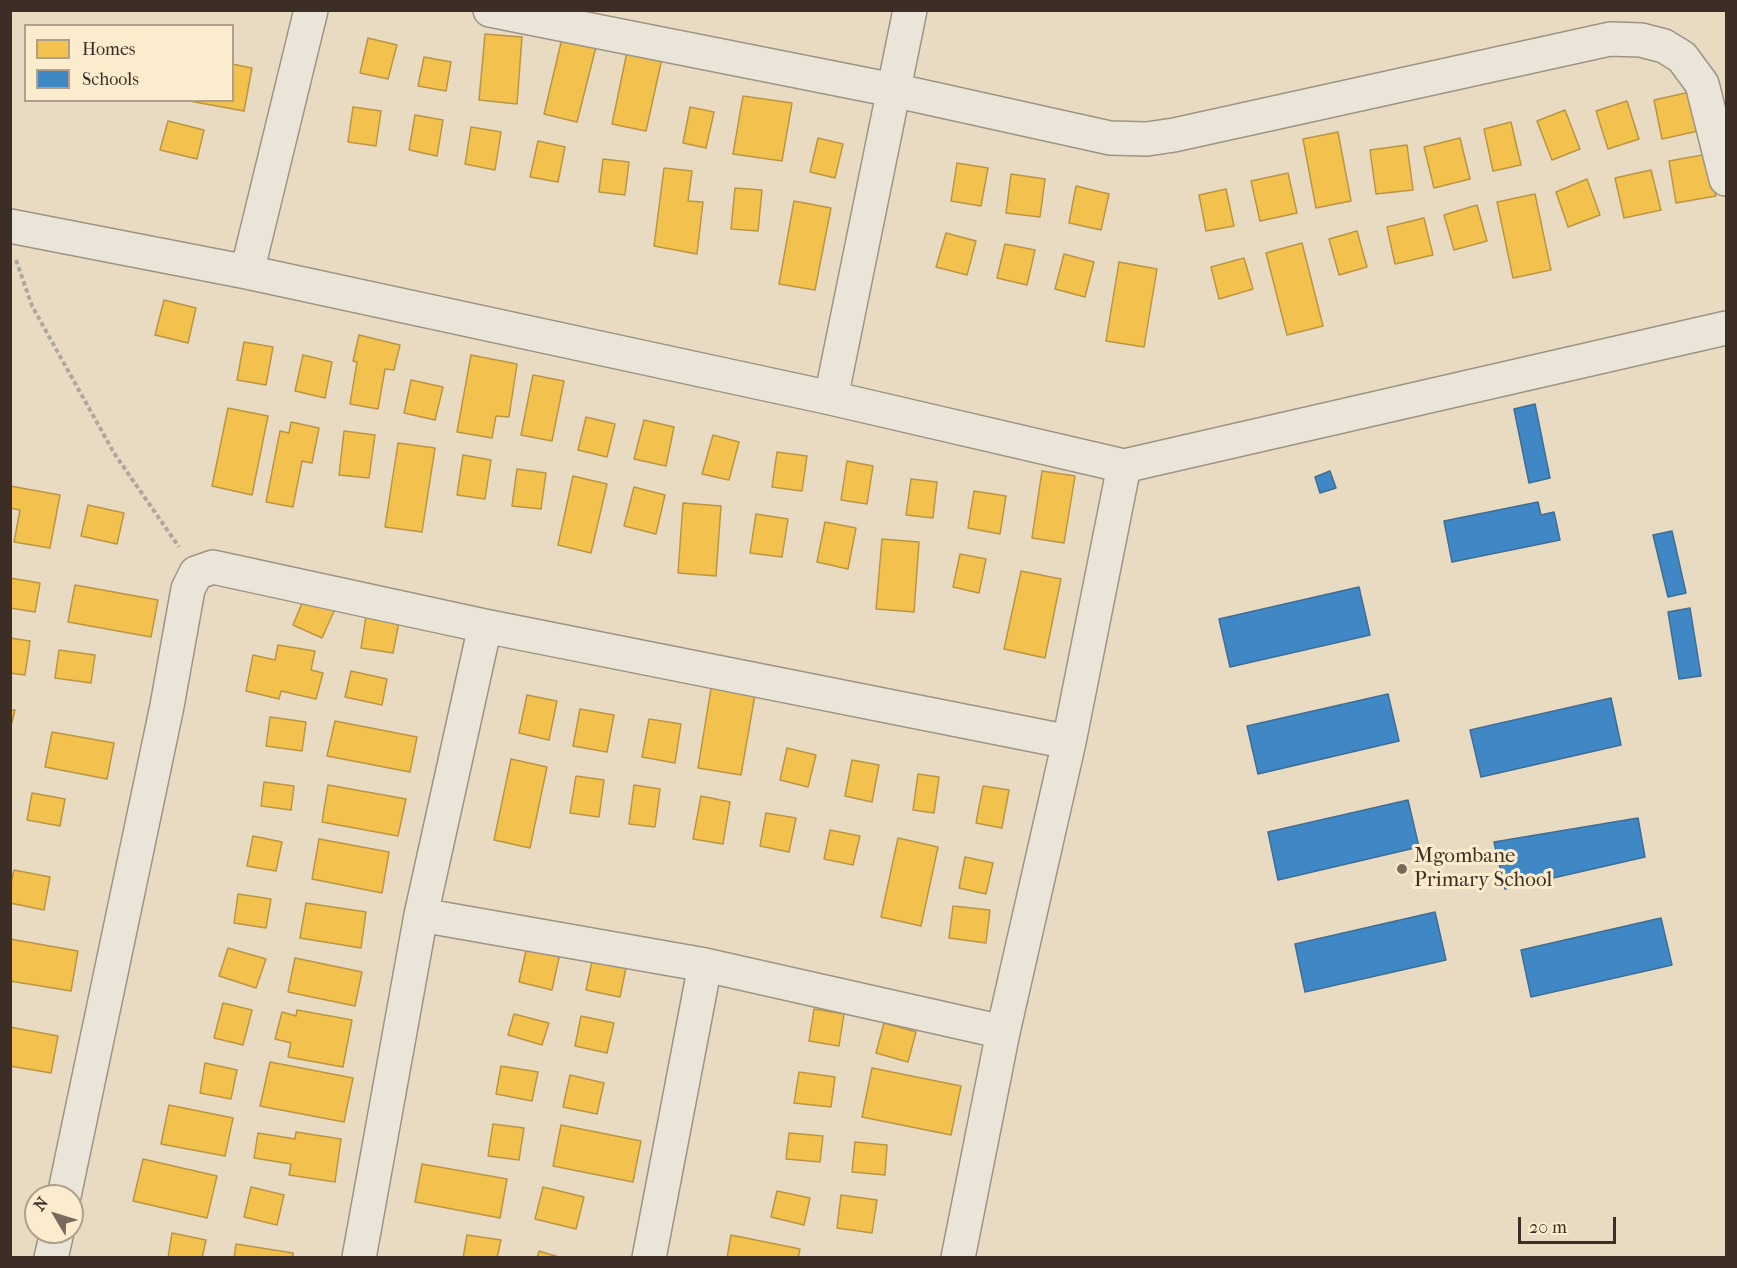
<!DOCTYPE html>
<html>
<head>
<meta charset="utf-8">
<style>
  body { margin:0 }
  #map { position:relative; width:1737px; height:1268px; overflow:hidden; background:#e8dbc2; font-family:"IM FELL French Canon",serif }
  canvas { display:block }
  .frame { position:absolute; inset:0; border:12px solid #3c2d27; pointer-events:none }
  .legend { position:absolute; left:24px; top:24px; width:210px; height:78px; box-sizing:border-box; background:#faeccd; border:2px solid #aea08b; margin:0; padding:8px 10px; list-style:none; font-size:18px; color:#3c2d27 }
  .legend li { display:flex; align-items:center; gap:12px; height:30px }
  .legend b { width:30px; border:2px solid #aea08b }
  .north { position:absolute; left:24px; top:1184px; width:60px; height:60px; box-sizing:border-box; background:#faeccd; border:2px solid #aea08b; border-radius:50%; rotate:308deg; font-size:16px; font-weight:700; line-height:24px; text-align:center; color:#3c2d27 }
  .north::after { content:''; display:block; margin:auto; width:21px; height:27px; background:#786a5d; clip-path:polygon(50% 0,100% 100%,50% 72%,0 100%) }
  .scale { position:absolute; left:1518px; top:1217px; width:98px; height:27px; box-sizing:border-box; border:3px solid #3c2d27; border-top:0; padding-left:8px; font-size:18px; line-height:21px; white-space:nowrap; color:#3c2d27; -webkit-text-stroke:4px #faeccd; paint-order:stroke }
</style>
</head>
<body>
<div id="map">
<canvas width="1737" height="1268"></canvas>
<div class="frame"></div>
<ul class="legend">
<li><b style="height:16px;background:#f2c14e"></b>Homes</li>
<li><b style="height:16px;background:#3f88c5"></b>Schools</li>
</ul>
<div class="north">N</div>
<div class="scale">20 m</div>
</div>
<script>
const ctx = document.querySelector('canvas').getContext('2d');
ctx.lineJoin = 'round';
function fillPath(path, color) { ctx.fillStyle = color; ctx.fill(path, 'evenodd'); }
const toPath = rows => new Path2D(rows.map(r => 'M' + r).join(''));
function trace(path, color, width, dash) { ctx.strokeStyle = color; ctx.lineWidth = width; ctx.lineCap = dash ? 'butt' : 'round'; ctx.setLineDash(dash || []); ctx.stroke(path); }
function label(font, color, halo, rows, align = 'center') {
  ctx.font = font + ' "IM FELL French Canon",serif'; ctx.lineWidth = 6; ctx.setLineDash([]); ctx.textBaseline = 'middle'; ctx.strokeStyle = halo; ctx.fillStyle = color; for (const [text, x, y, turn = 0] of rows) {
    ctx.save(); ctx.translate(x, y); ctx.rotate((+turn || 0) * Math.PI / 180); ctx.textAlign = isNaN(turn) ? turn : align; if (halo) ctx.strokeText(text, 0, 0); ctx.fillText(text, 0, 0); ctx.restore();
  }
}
const homes = toPath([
  [564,30,598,39,577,122,544,114,564,30],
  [485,34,522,37,517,104,479,100,485,34],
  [368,38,397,45,388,79,360,73,368,38],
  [628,47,663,54,646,131,612,124,628,47],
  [424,57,451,62,446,91,418,86,424,57],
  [232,64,252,68,244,111,184,100,232,100,232,64],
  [1690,92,1698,131,1662,139,1654,100,1690,92],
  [743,96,792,103,782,161,733,154,743,96],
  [1627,101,1639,139,1608,149,1596,111,1627,101],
  [353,107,381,111,376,146,348,142,353,107],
  [690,107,714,112,706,148,683,143,690,107],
  [1565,110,1580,149,1552,160,1537,121,1565,110],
  [415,115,443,120,437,156,409,150,415,115],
  [168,121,204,130,197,159,160,150,168,121],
  [1511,122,1521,165,1493,171,1484,129,1511,122],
  [471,127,501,132,495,170,465,164,471,127],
  [1338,132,1351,201,1316,208,1303,139,1338,132],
  [818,138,843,144,835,178,810,172,818,138],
  [1460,138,1470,179,1434,188,1424,147,1460,138],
  [538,141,565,147,558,182,530,177,538,141],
  [1407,145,1413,190,1376,194,1370,150,1407,145],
  [1708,154,1716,196,1676,203,1669,161,1708,154],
  [603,159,629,162,625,195,599,192,603,159],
  [957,163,988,168,981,206,951,201,957,163],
  [664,168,692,171,688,201,703,202,697,254,654,246,664,168],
  [1651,170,1661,210,1624,218,1615,178,1651,170],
  [1288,173,1297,213,1260,221,1251,181,1288,173],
  [1011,174,1045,179,1040,217,1006,213,1011,174],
  [1587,179,1600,215,1568,227,1556,192,1587,179],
  [1076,186,1109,194,1101,230,1069,223,1076,186],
  [735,188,762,190,758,231,731,229,735,188],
  [1226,189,1234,226,1206,231,1199,195,1226,189],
  [1535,194,1551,270,1513,278,1497,202,1535,194],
  [794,201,831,208,815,290,779,284,794,201],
  [1477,205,1487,241,1454,250,1444,215,1477,205],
  [1424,218,1433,255,1395,264,1387,227,1424,218],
  [1357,231,1367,267,1339,275,1329,239,1357,231],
  [946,233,976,241,967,275,936,267,946,233],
  [1302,243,1323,326,1287,335,1266,253,1302,243],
  [1005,244,1035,250,1027,285,997,278,1005,244],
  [1064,254,1094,262,1085,297,1055,289,1064,254],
  [1244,258,1253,289,1219,299,1211,267,1244,258],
  [1119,262,1157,269,1144,347,1106,341,1119,262],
  [164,300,196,308,188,343,155,335,164,300],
  [359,335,400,345,394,370,385,369,378,409,350,404,357,362,353,361,359,335],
  [244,342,273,347,266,385,237,380,244,342],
  [303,355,332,362,325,398,295,391,303,355],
  [471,355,517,364,509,417,496,416,492,438,457,432,471,355],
  [533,375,564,381,552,441,521,435,533,375],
  [411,380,443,387,435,420,404,413,411,380],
  [228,408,268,416,252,495,212,486,228,408],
  [586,417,615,424,607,457,578,450,586,417],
  [644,420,674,427,666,466,634,459,644,420],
  [291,422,319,428,312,463,302,461,293,507,266,502,280,431,289,433,291,422],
  [344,431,375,435,369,478,339,475,344,431],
  [713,435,739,442,729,480,702,474,713,435],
  [398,443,435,448,422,532,385,527,398,443],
  [777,452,807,456,802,491,772,487,777,452],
  [463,455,491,460,485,499,457,495,463,455],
  [847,461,873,466,867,504,841,500,847,461],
  [517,469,546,473,541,509,512,506,517,469],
  [1042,471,1075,476,1064,543,1032,538,1042,471],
  [573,476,607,484,591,553,558,545,573,476],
  [911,479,937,482,933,518,906,515,911,479],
  [10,486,60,495,50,548,14,542,20,510,10,508,10,486],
  [634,487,665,495,656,534,624,526,634,487],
  [974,491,1006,496,1000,534,968,528,974,491],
  [683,503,721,506,716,576,678,573,683,503],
  [88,505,124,513,117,544,81,536,88,505],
  [756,514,788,519,782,557,750,553,756,514],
  [825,522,856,528,848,569,817,562,825,522],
  [882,539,919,542,914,612,876,609,882,539],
  [960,554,986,559,979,593,953,587,960,554],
  [1021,571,1061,579,1045,658,1004,649,1021,571],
  [10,578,40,583,35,612,10,608,10,578],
  [75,585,158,600,151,637,68,622,75,585],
  [305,596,335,609,322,638,293,625,305,596],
  [366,616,399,622,393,653,361,648,366,616],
  [10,638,30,641,25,675,10,673,10,638],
  [278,645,315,651,311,670,323,673,316,699,281,691,279,699,246,691,253,655,275,660,278,645],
  [59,650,95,655,91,683,55,678,59,650],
  [351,671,387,679,382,705,345,697,351,671],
  [713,676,757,683,741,775,698,768,713,676],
  [527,695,557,701,549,740,519,733,527,695],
  [580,709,614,715,607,752,573,746,580,709],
  [10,710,15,710,10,730,10,710],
  [270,717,306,722,302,751,266,746,270,717],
  [649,719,681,724,675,763,642,757,649,719],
  [335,721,417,737,410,772,327,756,335,721],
  [52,732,114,743,107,779,45,767,52,732],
  [787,748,816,755,808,787,780,780,787,748],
  [511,759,547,767,530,848,494,840,511,759],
  [852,760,879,765,872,802,845,796,852,760],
  [918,774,939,777,934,813,913,810,918,774],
  [576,776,604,780,599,817,570,813,576,776],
  [264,782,294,786,291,810,261,806,264,782],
  [328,785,406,799,398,836,322,822,328,785],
  [634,785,660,789,655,827,629,824,634,785],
  [983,786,1009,790,1002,828,976,823,983,786],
  [32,793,65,799,60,826,27,820,32,793],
  [701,796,730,802,723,844,693,839,701,796],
  [766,813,796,818,789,852,760,846,766,813],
  [830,830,860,836,853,865,824,859,830,830],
  [253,836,282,842,276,871,247,866,253,836],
  [898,838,938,847,921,926,881,917,898,838],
  [319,839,389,852,382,893,312,879,319,839],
  [965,857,993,863,986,894,959,888,965,857],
  [14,870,50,877,44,910,10,903,10,888,14,870],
  [238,894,271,899,266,928,234,923,238,894],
  [306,903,366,912,361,948,300,938,306,903],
  [953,906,990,910,986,943,949,938,953,906],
  [10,939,78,951,71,991,10,981,10,939],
  [527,946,560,953,552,990,519,982,527,946],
  [228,948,266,959,256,988,219,976,228,948],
  [593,956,627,963,620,997,586,990,593,956],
  [295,958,362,972,355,1006,288,992,295,958],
  [223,1003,252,1010,243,1045,214,1038,223,1003],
  [814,1009,844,1014,839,1046,809,1041,814,1009],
  [297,1010,352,1020,343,1067,288,1057,291,1043,275,1039,282,1012,296,1016,297,1010],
  [514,1014,549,1023,542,1045,508,1035,514,1014],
  [581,1016,614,1023,607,1053,575,1046,581,1016],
  [884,1023,916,1032,908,1062,876,1053,884,1023],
  [10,1027,58,1036,51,1073,10,1066,10,1027],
  [270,1062,353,1078,344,1122,260,1106,270,1062],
  [205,1063,237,1070,231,1099,200,1093,205,1063],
  [501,1066,538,1072,532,1101,496,1094,501,1066],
  [872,1068,961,1086,951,1135,862,1117,872,1068],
  [799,1072,835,1077,831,1107,794,1103,799,1072],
  [570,1075,604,1083,597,1114,563,1107,570,1075],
  [169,1105,233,1118,225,1156,161,1144,169,1105],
  [493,1124,524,1128,519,1160,488,1156,493,1124],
  [561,1125,641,1141,633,1182,553,1166,561,1125],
  [296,1132,341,1139,335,1182,289,1175,291,1164,254,1158,258,1133,295,1139,296,1132],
  [789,1133,823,1136,820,1162,786,1159,789,1133],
  [855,1142,887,1145,885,1175,852,1172,855,1142],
  [143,1159,217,1176,207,1218,133,1201,143,1159],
  [422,1164,507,1179,500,1218,415,1202,422,1164],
  [251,1187,284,1195,277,1225,244,1217,251,1187],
  [543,1187,584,1197,576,1229,535,1219,543,1187],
  [777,1191,810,1198,804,1225,771,1217,777,1191],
  [841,1195,877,1200,872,1233,837,1228,841,1195],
  [172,1233,206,1240,202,1258,168,1258,172,1233],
  [467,1235,501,1240,497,1258,463,1258,467,1235],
  [731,1235,800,1249,798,1258,727,1258,731,1235],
  [236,1244,293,1253,293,1258,234,1258,236,1244],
  [539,1251,562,1258,537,1258,539,1251]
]);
fillPath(homes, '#f2c14e');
trace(homes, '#bb9542', 1.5);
const schools = toPath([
  [1535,404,1550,478,1529,483,1514,409,1535,404],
  [1330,471,1336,488,1320,493,1315,477,1330,471],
  [1538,502,1541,515,1554,512,1560,540,1452,562,1444,521,1538,502],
  [1672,531,1686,593,1668,597,1653,535,1672,531],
  [1359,587,1370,635,1230,667,1219,619,1359,587],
  [1690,608,1701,676,1679,679,1668,612,1690,608],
  [1388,694,1399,741,1258,774,1247,726,1388,694],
  [1611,698,1621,745,1481,777,1470,730,1611,698],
  [1408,800,1419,847,1278,880,1268,832,1408,800],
  [1638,818,1645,857,1505,889,1494,842,1638,818],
  [1435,912,1446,960,1305,992,1295,944,1435,912],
  [1661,918,1672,965,1531,997,1521,950,1661,918]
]);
fillPath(schools, '#3f88c5');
trace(schools, '#3e6d96', 1.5);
const minor = toPath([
  [490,10,893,90,1110,138,1147,139,1174,135,1610,39,1641,40,1664,46,1682,57,1702,84,1726,179],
  [10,226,247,272,831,398,1124,466,1726,328],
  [247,272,311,10],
  [831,398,910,10],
  [421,915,705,965,1003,1032],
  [64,1196,167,706,188,589,196,573,213,567,485,626,1069,742],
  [51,1258,57,1232],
  [359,1258,421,915,485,626],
  [649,1258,705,965],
  [958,1258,1003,1032,1069,742,1124,466]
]);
trace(minor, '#9d9486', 36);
trace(toPath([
  [16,260,32,306,114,453,179,547]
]), '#ada79d', 4, [4.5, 3]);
trace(minor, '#ebe4d8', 33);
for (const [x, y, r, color] of [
  [1402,869,6,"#786a5d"]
]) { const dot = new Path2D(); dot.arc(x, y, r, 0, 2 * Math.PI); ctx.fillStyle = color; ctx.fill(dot); trace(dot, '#faeccd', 2); }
label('21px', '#3c2d27', '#faeccd', [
  ["Mgombane",1414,857],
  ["Primary School",1414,881]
], 'left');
</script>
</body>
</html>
